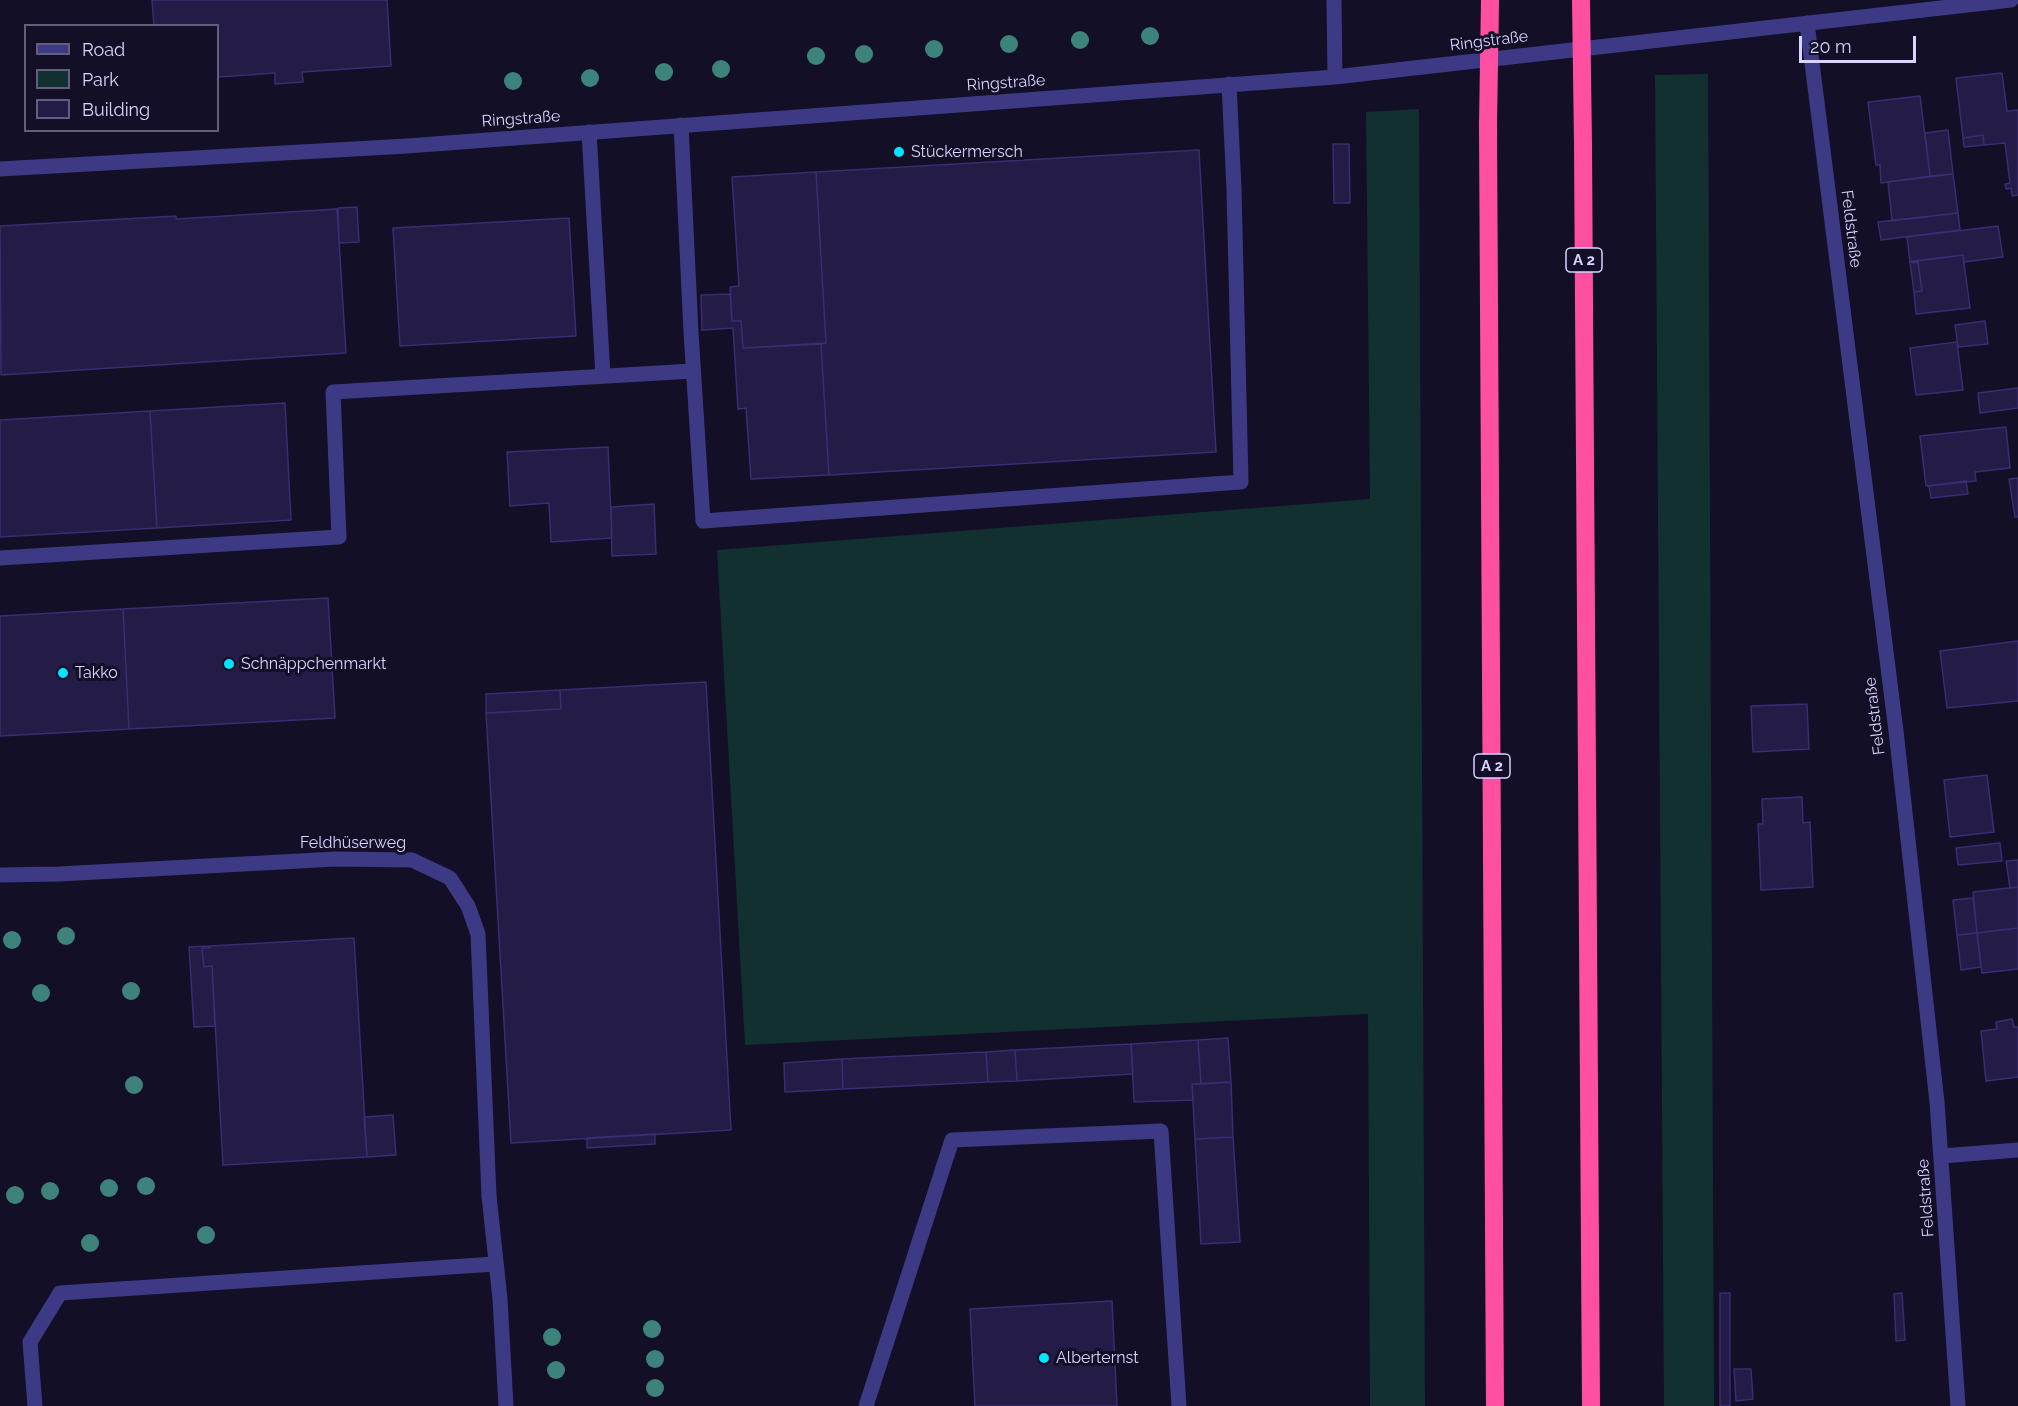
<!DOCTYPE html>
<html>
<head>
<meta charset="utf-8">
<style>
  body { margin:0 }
  #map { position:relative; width:2018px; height:1406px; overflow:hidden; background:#130f26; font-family:Raleway,sans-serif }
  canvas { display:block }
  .legend { position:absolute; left:24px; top:24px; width:195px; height:108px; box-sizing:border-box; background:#130f26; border:2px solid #625e7d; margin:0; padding:8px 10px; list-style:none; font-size:18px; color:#d9d4ff }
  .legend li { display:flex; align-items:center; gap:12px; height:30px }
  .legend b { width:30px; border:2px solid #625e7d }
  .scale { position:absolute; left:1799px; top:36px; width:117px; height:27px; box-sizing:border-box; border:3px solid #d9d4ff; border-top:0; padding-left:8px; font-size:18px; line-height:21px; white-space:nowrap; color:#d9d4ff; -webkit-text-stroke:4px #130f26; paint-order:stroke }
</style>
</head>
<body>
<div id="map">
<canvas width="2018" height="1406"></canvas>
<ul class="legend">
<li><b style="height:8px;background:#3d3a85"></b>Road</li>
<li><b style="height:16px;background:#12302f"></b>Park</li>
<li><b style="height:16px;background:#241b47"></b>Building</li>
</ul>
<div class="scale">20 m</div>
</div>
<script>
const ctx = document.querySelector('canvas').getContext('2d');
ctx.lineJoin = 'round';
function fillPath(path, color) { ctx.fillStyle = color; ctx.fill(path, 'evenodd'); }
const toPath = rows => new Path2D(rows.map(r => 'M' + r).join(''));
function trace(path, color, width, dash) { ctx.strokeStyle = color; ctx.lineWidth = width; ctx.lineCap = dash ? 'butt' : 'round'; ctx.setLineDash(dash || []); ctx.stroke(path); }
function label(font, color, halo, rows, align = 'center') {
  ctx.font = font + ' Raleway,sans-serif'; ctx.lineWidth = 6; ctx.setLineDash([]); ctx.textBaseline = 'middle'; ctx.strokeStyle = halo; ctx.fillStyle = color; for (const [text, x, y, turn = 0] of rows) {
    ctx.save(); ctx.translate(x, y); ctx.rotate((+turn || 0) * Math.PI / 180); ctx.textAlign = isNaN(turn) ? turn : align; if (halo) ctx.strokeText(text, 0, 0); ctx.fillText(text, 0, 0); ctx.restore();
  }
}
fillPath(toPath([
  [1708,74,1714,1406,1664,1406,1655,75],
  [1419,109,1425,1406,1370,1406,1368,1014,745,1045,717,550,1370,499,1366,112]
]), '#12302f');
const building = toPath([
  [152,0,387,0,391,66,302,72,303,82,275,84,275,73,218,77,218,26,154,26,152,0],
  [2002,73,2007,111,2018,110,2018,195,2012,196,2011,188,2006,189,2005,184,2010,183,2005,143,1984,145,1983,135,1963,138,1956,78,2002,73],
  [1920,96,1930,176,1881,183,1880,165,1876,165,1868,102,1920,96],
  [1948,130,1953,174,1930,176,1925,133,1948,130],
  [1983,135,1984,145,1964,147,1963,138,1983,135],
  [1333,144,1349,144,1350,203,1334,203,1333,144],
  [1199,150,1216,452,829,475,821,344,826,343,816,172,1199,150],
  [816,172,826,343,743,348,741,321,732,321,730,287,739,286,732,177,816,172],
  [1953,174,1958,213,1892,221,1888,182,1953,174],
  [357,207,359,242,339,243,338,208,357,207],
  [337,209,346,353,1,375,0,226,176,216,176,219,337,209],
  [1958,213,1960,230,1881,240,1878,222,1958,213],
  [569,218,576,336,400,346,393,228,569,218],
  [1998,226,2003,257,1964,262,1963,255,1910,262,1907,237,1998,226],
  [1963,255,1970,308,1916,314,1914,292,1922,291,1918,262,1913,263,1913,261,1963,255],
  [1913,261,1913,263,1918,262,1922,291,1914,292,1910,262,1913,261],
  [730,294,732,321,741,321,743,348,821,344,829,475,751,479,746,408,738,409,733,328,702,330,701,295,730,294],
  [1985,321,1988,344,1958,347,1955,325,1985,321],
  [1957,342,1963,390,1916,395,1910,348,1957,342],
  [2018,388,2018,408,1980,413,1978,393,2018,388],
  [285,403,291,520,157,528,150,411,285,403],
  [150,411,157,528,0,537,0,420,150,411],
  [2006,427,2010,468,1975,472,1976,481,1926,486,1920,436,2006,427],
  [608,447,612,538,551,542,549,503,510,506,507,452,608,447],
  [2018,478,2018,517,2015,517,2009,479,2018,478],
  [1966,481,1968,494,1931,498,1929,486,1966,481],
  [654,504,656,554,612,556,611,507,654,504],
  [328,598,335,718,129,729,123,609,328,598],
  [123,609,129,729,0,736,0,616,123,609],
  [2018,641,2018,701,1947,708,1940,651,2018,641],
  [706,682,731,1130,511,1143,486,713,561,709,560,690,706,682],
  [560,690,561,709,486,713,486,694,560,690],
  [1807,704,1809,749,1753,752,1751,706,1807,704],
  [1987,775,1994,832,1950,837,1944,780,1987,775],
  [1802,797,1803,823,1810,822,1813,887,1761,890,1758,824,1763,824,1762,799,1802,797],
  [2000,843,2002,861,1958,865,1956,848,2000,843],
  [2018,860,2018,887,2010,888,2006,861,2018,860],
  [2018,887,2018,928,1977,933,1973,892,2018,887],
  [1973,898,1977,933,1957,935,1953,900,1973,898],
  [2018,928,2018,969,1982,973,1977,933,2018,928],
  [1977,933,1981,967,1961,970,1957,935,1977,933],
  [354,938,367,1157,223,1165,212,966,204,967,202,948,210,948,210,946,354,938],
  [210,946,210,948,202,948,204,967,212,966,215,1026,194,1027,189,947,210,946],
  [2012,1019,2014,1027,2018,1027,2018,1077,1986,1081,1981,1031,1997,1029,1996,1022,2012,1019],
  [1228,1038,1231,1082,1201,1084,1198,1040,1228,1038],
  [1198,1040,1201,1084,1192,1084,1193,1100,1134,1102,1131,1044,1198,1040],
  [1131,1044,1133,1074,1017,1081,1015,1050,1131,1044],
  [1015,1050,1017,1081,988,1082,986,1052,1015,1050],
  [986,1052,988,1082,843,1089,842,1059,986,1052],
  [842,1059,843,1089,785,1092,784,1063,842,1059],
  [1231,1082,1233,1137,1195,1139,1192,1084,1231,1082],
  [393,1115,396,1155,367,1157,364,1117,393,1115],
  [655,1134,655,1144,587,1148,587,1138,655,1134],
  [1233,1137,1240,1242,1201,1244,1195,1139,1233,1137],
  [1720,1293,1730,1293,1730,1406,1720,1406,1720,1293],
  [1902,1293,1905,1340,1896,1341,1894,1294,1902,1293],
  [1112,1301,1117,1406,975,1406,970,1309,1112,1301],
  [1734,1369,1751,1369,1753,1399,1736,1401,1734,1369]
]);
fillPath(building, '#241b47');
trace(building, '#3b2d73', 1.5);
trace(toPath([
  [681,125,691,332,703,521,1241,482,1234,189,1229,84],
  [589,132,603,376],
  [0,558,339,537,333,392,693,371],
  [489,1196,500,1299,506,1406],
  [35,1406,30,1342,60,1293,495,1264],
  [866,1406,952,1140,1161,1131,1179,1406]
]), '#3d3a85', 15);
trace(toPath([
  [1334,0,1335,77],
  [1807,23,1896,731,1937,1102,1958,1406],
  [0,169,407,146,1335,77,2011,0],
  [0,875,59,874,336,859,412,860,450,878,468,906,478,934,489,1196],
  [1942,1156,2018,1150]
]), '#3d3a85', 15);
trace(toPath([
  [1488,125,1495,1406],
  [1583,144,1591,1406]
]), '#ff4fa3', 18);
trace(toPath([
  [1581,0,1583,144],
  [1488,125,1490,0]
]), '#ff4fa3', 18);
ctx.fillStyle = '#3d827b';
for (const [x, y] of [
  [1150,36],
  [1080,40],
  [1009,44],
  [934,49],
  [864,54],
  [816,56],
  [721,69],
  [664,72],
  [590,78],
  [513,81],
  [66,936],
  [12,940],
  [131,991],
  [41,993],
  [134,1085],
  [146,1186],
  [109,1188],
  [50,1191],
  [15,1195],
  [206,1235],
  [90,1243],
  [652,1329],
  [552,1337],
  [655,1359],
  [556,1370],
  [655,1388]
]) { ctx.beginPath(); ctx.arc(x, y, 9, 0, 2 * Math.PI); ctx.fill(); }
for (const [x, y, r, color] of [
  [899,152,6,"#00e5ff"],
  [229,664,6,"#00e5ff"],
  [63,673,6,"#00e5ff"],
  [1044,1358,6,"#00e5ff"]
]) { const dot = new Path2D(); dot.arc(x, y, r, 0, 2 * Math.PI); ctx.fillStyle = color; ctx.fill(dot); trace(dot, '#130f26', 2); }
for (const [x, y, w] of [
  [1584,260,36],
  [1492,766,36]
]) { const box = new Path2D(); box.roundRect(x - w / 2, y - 12, w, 24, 4.5); ctx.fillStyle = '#130f26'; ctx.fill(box); trace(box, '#d9d4ff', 1.5); }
label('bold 15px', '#d9d4ff', null, [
  ["A 2",1584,260],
  ["A 2",1492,766]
]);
label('16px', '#d9d4ff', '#130f26', [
  ["Ringstraße",1489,41,-7],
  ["Ringstraße",1006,83,-4],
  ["Ringstraße",521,119,-4],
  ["Feldstraße",1851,229,83],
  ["Feldstraße",1875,716,-97],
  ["Feldhüserweg",353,843],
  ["Feldstraße",1926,1198,-94]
]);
label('16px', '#d9d4ff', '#130f26', [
  ["Stückermersch",911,152],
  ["Schnäppchenmarkt",241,664],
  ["Takko",75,673],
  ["Alberternst",1056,1358]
], 'left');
</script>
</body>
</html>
